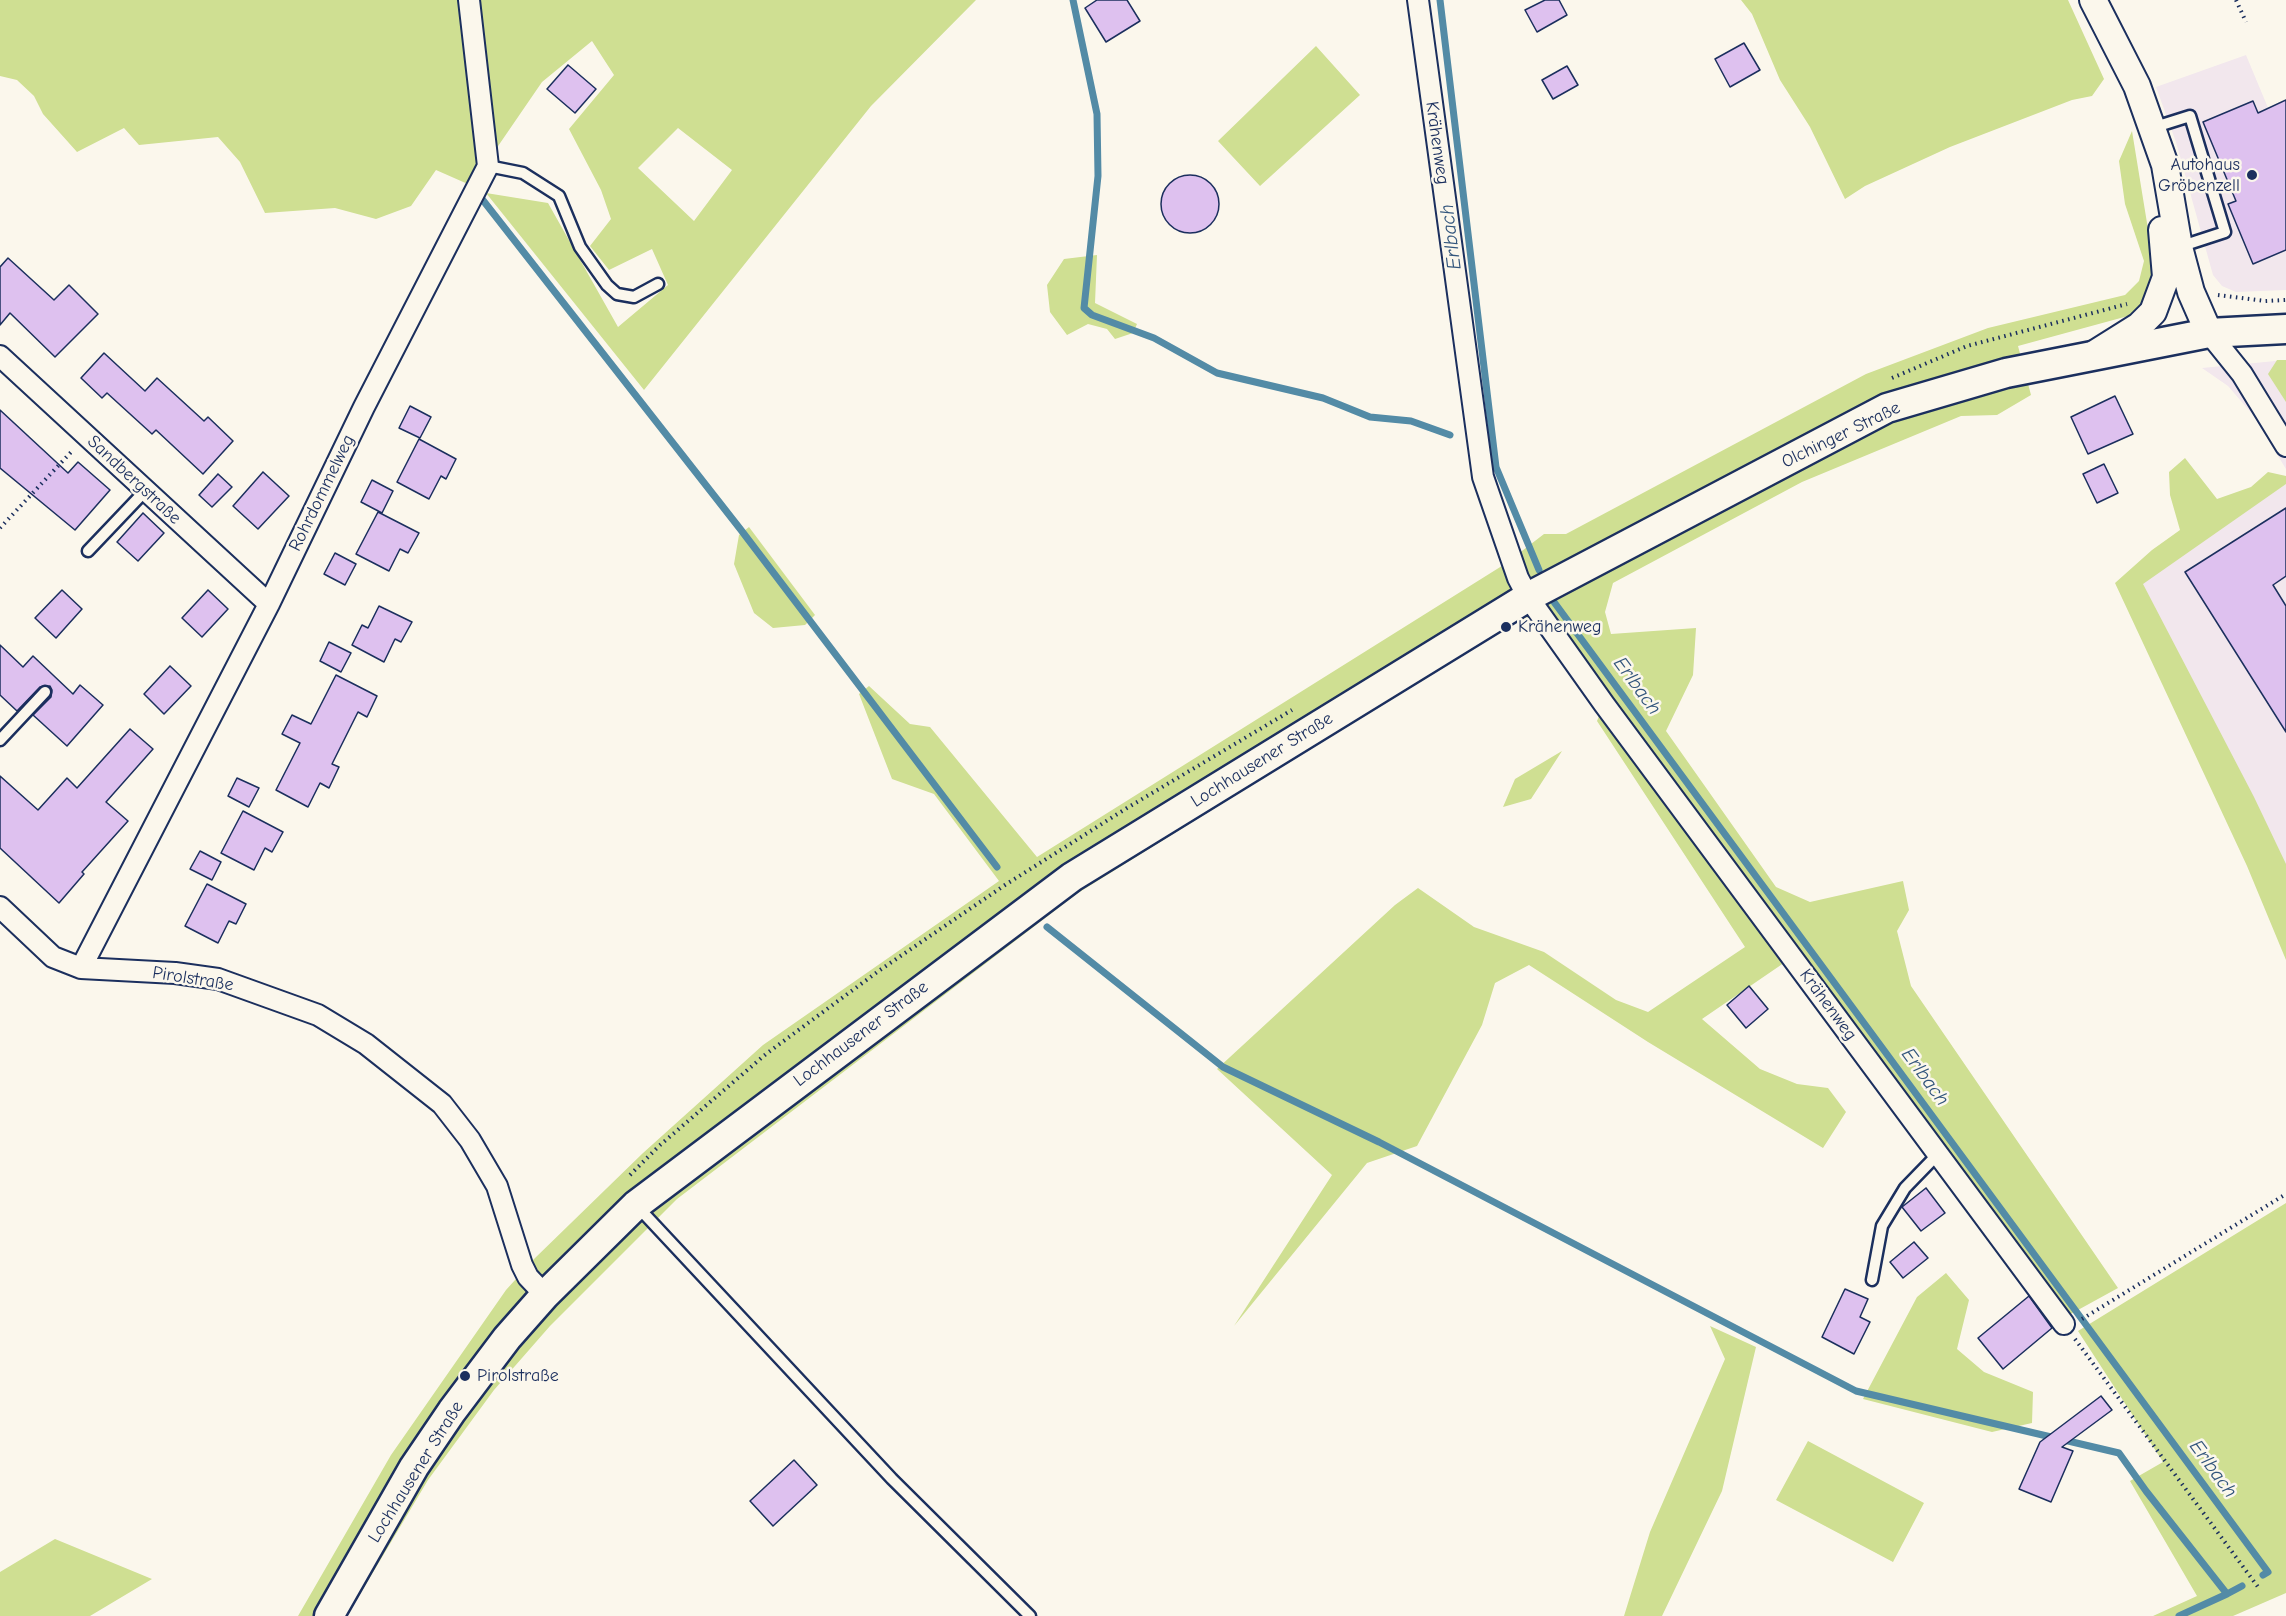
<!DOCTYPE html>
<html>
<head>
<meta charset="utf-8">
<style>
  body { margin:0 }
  canvas { display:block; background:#fbf7ec }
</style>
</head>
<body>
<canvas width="2286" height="1616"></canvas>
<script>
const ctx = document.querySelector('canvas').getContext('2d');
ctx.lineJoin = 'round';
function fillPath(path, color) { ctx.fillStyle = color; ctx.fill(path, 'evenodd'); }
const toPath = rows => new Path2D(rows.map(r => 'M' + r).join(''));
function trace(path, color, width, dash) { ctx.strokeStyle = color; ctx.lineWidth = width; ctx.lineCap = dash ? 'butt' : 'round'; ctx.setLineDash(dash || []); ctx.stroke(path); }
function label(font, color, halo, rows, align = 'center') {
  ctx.font = font + ' "Comic Neue",sans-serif'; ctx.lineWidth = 5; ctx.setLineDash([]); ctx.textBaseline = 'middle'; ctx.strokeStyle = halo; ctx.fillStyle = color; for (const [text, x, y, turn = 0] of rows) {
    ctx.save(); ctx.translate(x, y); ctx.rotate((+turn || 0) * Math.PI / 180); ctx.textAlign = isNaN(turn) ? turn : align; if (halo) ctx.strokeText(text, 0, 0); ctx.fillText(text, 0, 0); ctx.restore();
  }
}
fillPath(toPath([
  [2246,55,2286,151,2286,290,2236,292,2222,286,2213,275,2176,142,2156,87],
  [2286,360,2286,469,2253,415,2228,386,2202,368],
  [2286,484,2286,921,2120,589]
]), '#f2e7ed');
fillPath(toPath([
  [0,0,462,0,479,169,470,185,436,170,411,206,376,219,335,208,265,213,240,162,218,137,139,145,124,128,77,152,43,114,34,96,17,80,0,76],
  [477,0,976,0,871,106,644,390,486,193,548,203,618,327,668,285,652,249,609,270,590,246,611,219,601,190,569,129,614,75,592,41,542,82,494,152],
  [678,128,732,170,694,221,638,168],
  [1741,0,2068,0,2104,79,2092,96,2072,100,1950,147,1865,186,1845,199,1810,127,1780,80,1752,14],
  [1316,46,1360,95,1260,186,1218,141],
  [2132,131,2155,272,2139,313,2018,346,2031,395,1997,415,1961,416,1802,482,1613,583,1605,612,1611,634,1696,628,1693,675,1666,731,1776,887,1810,902,1903,881,1909,910,1897,931,1911,986,2118,1288,2067,1316,1797,954,1702,1019,1760,1069,1797,1084,1828,1088,1846,1112,1823,1148,1648,1042,1529,965,1495,983,1482,1025,1417,1146,1367,1163,1234,1326,1332,1175,1217,1069,1395,905,1418,888,1474,927,1544,952,1616,1000,1648,1012,1745,947,1597,721,1604,704,1548,609,1530,621,1516,621,1078,893,677,1199,550,1326,494,1390,428,1480,347,1616,298,1616,391,1455,506,1290,534,1259,643,1153,763,1045,999,881,934,794,892,779,859,694,869,686,910,724,930,727,1037,857,1505,564,1544,534,1566,534,1866,374,1988,328,2125,295,2139,281,2144,261,2125,204,2119,161],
  [1097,255,1095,303,1137,324,1133,333,1115,339,1107,329,1088,324,1067,335,1050,312,1047,285,1064,259],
  [2277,360,2286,360,2286,402,2268,374],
  [2185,458,2217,499,2251,487,2268,472,2286,476,2286,484,2143,584,2254,797,2286,864,2286,960,2247,866,2115,583,2152,550,2180,530,2170,495,2169,472],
  [749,527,815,615,805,625,773,628,754,613,734,564,739,535],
  [1562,751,1531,799,1503,807,1515,779],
  [2286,1203,2286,1593,2233,1616,2153,1616,2197,1596,2130,1481,2163,1462,2078,1331],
  [1946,1273,1969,1300,1957,1349,1984,1372,2033,1392,2032,1423,1992,1432,1863,1399,1917,1297],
  [1710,1326,1756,1347,1722,1491,1662,1616,1624,1616,1650,1532,1725,1359],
  [1808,1441,1924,1503,1893,1562,1776,1500],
  [55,1539,152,1579,90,1616,0,1616,0,1572]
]), '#cfdf92');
trace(toPath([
  [1073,0,1097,114,1098,176,1084,308,1092,315,1154,338,1217,373,1323,398,1370,417,1411,421,1450,435],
  [1440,0,1496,467,1539,570],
  [482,199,741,530,997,867],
  [1554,602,2268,1572,2263,1575],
  [1047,927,1223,1067,1379,1142,1856,1391,2119,1453,2146,1491,2227,1594,2242,1586],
  [2179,1616,2227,1594]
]), '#538ba6', 7);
const building = toPath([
  [1097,0,1127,0,1140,21,1106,42,1085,8,1097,0],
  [1545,0,1559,0,1567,15,1537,32,1525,10,1545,0],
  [1744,43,1760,70,1730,87,1715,59,1744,43],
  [568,65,596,89,575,113,547,89,568,65],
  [1567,66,1578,85,1553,99,1542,80,1567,66],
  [2286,100,2286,250,2253,264,2228,204,2236,201,2203,122,2253,101,2258,113,2286,100],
  '1161 204a29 29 0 1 1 58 0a29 29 0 1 1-58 0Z',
  [8,258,54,300,69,285,98,314,55,357,10,313,0,325,0,267,8,258],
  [104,353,145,391,157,378,204,421,208,417,233,441,203,474,156,430,152,434,107,393,102,398,81,378,104,353],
  [2115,396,2133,434,2088,454,2071,417,2115,396],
  [410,406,431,417,420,438,399,428,410,406],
  [0,410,68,473,78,462,110,490,75,530,0,468,0,410],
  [419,439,456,459,446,479,441,476,429,499,397,482,419,439],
  [2104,464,2118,493,2097,503,2083,474,2104,464],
  [263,472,289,496,258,529,233,506,263,472],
  [218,474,232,487,212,507,199,495,218,474],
  [372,480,393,491,382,513,361,502,372,480],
  [2286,508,2286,576,2273,585,2286,606,2286,732,2185,572,2286,508],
  [378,512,419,533,408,553,400,549,389,571,356,554,378,512],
  [143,513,164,533,138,561,117,542,143,513],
  [335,553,356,564,345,585,324,574,335,553],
  [62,590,82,609,56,638,35,618,62,590],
  [208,590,228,609,202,637,182,618,208,590],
  [379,606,412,622,401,642,395,639,384,662,352,645,362,625,368,628,379,606],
  [329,642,351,653,341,672,320,661,329,642],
  [0,645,23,667,33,656,73,694,80,685,103,705,67,746,33,715,51,697,52,690,50,686,40,687,17,711,0,695,0,645],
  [170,666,191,686,164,714,144,694,170,666],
  [336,675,377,696,367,717,358,712,332,764,339,767,329,788,320,783,308,807,276,790,300,743,282,734,292,715,311,724,336,675],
  [130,729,153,749,106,802,128,821,82,872,84,874,59,903,0,848,0,776,38,810,67,778,77,788,130,729],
  [237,778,259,788,249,807,228,796,237,778],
  [243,811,283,832,272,852,265,848,254,870,221,853,243,811],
  [200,851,221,862,212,880,190,869,200,851],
  [207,884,246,904,236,924,229,921,218,943,185,926,207,884],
  [1749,986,1768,1009,1746,1028,1727,1005,1749,986],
  [1926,1188,1945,1213,1921,1231,1902,1207,1926,1188],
  [1914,1242,1928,1258,1903,1278,1890,1262,1914,1242],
  [1845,1289,1868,1299,1860,1317,1870,1322,1854,1354,1822,1337,1845,1289],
  [2029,1296,2052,1328,2003,1369,1978,1338,2029,1296],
  [2101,1396,2112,1410,2062,1447,2073,1451,2051,1502,2019,1489,2040,1442,2101,1396],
  [794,1460,817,1485,773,1526,750,1501,794,1460]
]);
fillPath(building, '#dec1ef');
trace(building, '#1b2f5e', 1.5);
const service = toPath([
  [2152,128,2190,116,2225,232,2179,247],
  [488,166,523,173,559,196,580,247,607,285,617,294,634,297,658,284],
  [88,551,146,490],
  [0,740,45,692],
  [636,1205,892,1479,1030,1616],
  [1872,1280,1882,1226,1905,1188,1938,1154]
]);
const minor = toPath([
  [1418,0,1483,477,1518,578,1528,597,1604,704,2064,1324],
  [2209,333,2242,374,2286,446],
  [0,356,269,604],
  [0,907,53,957,81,968,175,973,218,979,318,1015,366,1044,442,1104,470,1140,497,1186,522,1265,528,1277,545,1295],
  [81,968,269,604,364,407,488,166,469,0]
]);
const tertiary = toPath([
  [2093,0,2137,86,2165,165,2179,247,2191,292,2209,333],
  [2096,353,2139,326,2153,312,2166,277,2162,230]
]);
const secondary = toPath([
  [329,1616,414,1467,452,1411,507,1338,545,1295,636,1205,1072,877,1528,597,1887,408,2006,373,2209,333,2286,329]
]);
trace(service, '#1b2f5e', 15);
trace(minor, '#1b2f5e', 24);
trace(tertiary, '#1b2f5e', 30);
trace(secondary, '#1b2f5e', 33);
trace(toPath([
  [2236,0,2246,22],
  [2218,295,2265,301,2286,300],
  [1892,378,1967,346,2127,304],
  [0,528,73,450],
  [630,1175,659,1146,766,1054,880,970,1005,885,1127,808,1292,710],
  [2082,1319,2286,1194],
  [2075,1339,2258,1587]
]), '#1b2f5e', 4, [1.5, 4.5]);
trace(service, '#fbf7ec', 10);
trace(minor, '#fbf7ec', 20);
trace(tertiary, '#fbf7ec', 26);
trace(secondary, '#fbf7ec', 28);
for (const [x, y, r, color] of [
  [2252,175,6,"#1b2f5e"],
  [1506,627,6,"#1b2f5e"],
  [465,1376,6,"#1b2f5e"]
]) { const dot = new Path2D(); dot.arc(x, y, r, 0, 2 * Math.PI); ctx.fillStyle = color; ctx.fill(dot); trace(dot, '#fbf7ec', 2); }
label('18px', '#1b2f5e', '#fbf7ec', [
  ["Krähenweg",1437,143,82],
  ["Olchinger Straße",1841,435,-26],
  ["Sandbergstraße",134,480,43],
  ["Rohrdommelweg",322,493,-64],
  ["Lochhausener Straße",1262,760,-32],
  ["Pirolstraße",193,979,9],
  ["Krähenweg",1828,1005,54],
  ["Lochhausener Straße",861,1034,-37],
  ["Lochhausener Straße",416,1472,-58]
]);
label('18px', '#1b2f5e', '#fbf7ec', [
  ["Autohaus",2240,165,"right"],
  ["Gröbenzell",2240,186,"right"],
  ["Krähenweg",1518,627],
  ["Pirolstraße",477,1376]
], 'left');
label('italic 20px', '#32557c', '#fbf7ec', [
  ["Erlbach",1451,237,-97],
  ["Erlbach",1637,686,54],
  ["Erlbach",1925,1077,54],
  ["Erlbach",2213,1469,54]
]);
</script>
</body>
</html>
